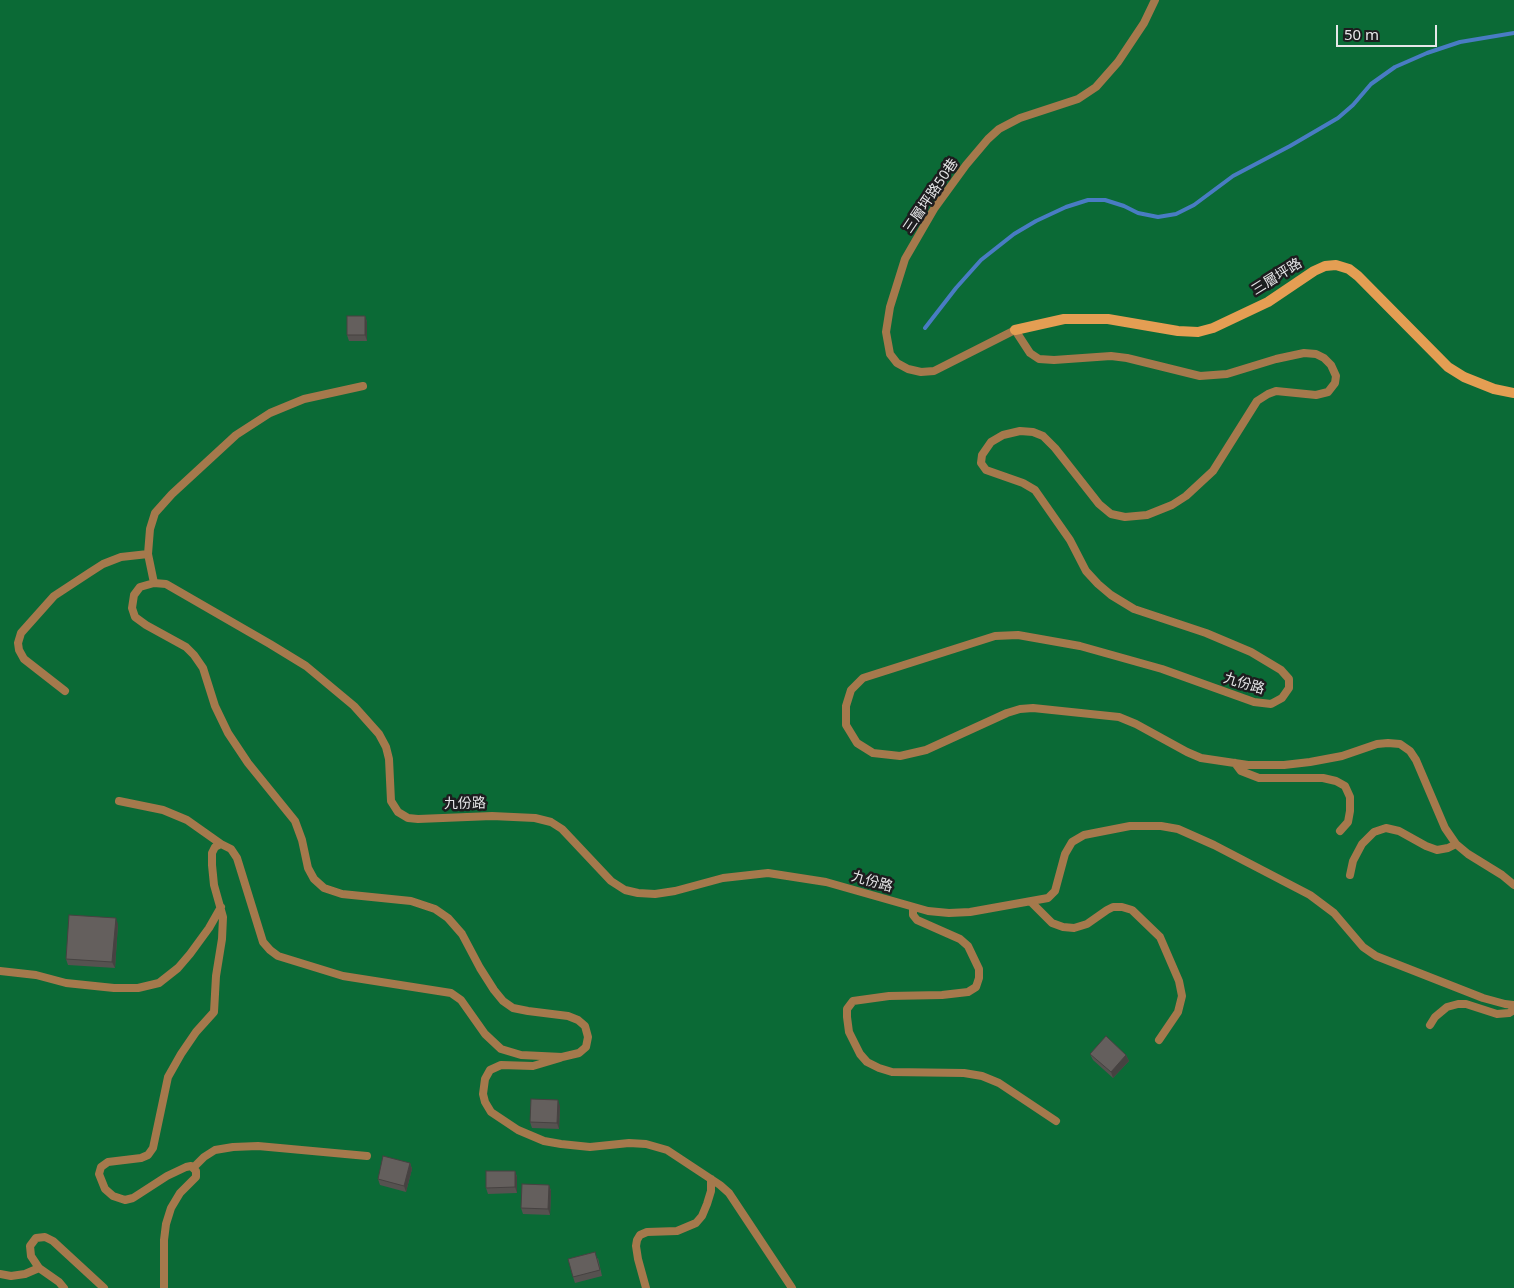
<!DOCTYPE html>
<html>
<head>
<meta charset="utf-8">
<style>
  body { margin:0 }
  #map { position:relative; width:1514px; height:1288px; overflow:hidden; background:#353539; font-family:"Noto Sans",sans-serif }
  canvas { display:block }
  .scale { position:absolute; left:1336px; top:25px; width:101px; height:22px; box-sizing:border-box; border:2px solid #e7e7e9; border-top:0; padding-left:6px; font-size:15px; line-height:18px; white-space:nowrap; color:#e7e7e9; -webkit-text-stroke:4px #1d1d1f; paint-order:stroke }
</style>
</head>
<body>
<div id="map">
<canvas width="1514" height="1288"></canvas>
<div class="scale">50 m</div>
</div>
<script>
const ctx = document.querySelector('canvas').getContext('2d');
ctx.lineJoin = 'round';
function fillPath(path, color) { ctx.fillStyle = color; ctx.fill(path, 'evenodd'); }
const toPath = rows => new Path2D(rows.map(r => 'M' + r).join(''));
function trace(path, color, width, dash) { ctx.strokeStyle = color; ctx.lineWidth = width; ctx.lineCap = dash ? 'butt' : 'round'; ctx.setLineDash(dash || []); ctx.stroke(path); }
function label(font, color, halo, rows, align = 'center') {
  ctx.font = font + ' "Noto Sans","Noto Sans TC",sans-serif'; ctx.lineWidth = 5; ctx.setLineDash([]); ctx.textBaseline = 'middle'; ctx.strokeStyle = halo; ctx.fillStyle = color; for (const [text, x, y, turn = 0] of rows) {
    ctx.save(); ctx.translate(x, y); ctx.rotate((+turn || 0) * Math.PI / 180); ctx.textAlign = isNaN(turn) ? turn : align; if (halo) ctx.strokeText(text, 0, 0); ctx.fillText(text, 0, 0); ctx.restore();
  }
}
fillPath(toPath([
  [0,0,1514,0,1514,1288,0,1288]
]), '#0b6a36');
trace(toPath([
  [925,328,956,288,981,260,1014,234,1036,221,1066,207,1088,200,1105,200,1124,206,1138,213,1158,217,1176,214,1194,205,1233,176,1290,146,1338,118,1353,105,1371,84,1395,67,1427,53,1460,42,1514,33]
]), '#497cc3', 4);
trace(toPath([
  [1155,0,1144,23,1118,62,1096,87,1078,99,1020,118,999,129,988,139,966,165,934,209,905,259,890,307,886,332,890,354,897,363,908,369,921,372,934,371,1015,330,1030,353,1039,359,1054,360,1111,356,1127,358,1200,376,1227,374,1276,359,1304,353,1316,354,1324,358,1331,365,1336,376,1335,383,1328,392,1316,395,1276,391,1268,394,1257,401,1213,471,1186,496,1172,505,1147,515,1125,517,1111,514,1099,504,1055,448,1043,436,1033,432,1020,431,1003,435,991,442,982,455,981,463,986,470,1023,483,1035,490,1070,540,1086,571,1098,584,1111,595,1134,609,1206,633,1251,652,1281,670,1289,679,1289,688,1282,698,1271,704,1254,702,1162,669,1080,646,1018,635,995,636,863,678,851,690,846,706,846,725,857,743,873,753,900,756,926,750,1007,713,1020,709,1033,708,1119,717,1136,724,1187,752,1201,758,1248,765,1284,765,1310,762,1342,756,1377,744,1388,743,1400,744,1410,751,1416,760,1445,828,1456,844,1468,854,1502,875,1514,885],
  [154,583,148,554,150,529,155,513,172,494,236,435,270,413,304,399,363,386],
  [65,691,24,659,19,650,18,643,21,633,54,596,89,573,103,564,121,557,148,554],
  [1235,763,1241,771,1259,778,1323,778,1336,781,1345,786,1350,797,1350,811,1348,822,1340,831],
  [119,801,163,810,187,820,221,844],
  [1350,875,1353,861,1362,844,1374,832,1386,828,1399,831,1426,846,1437,850,1448,848,1456,844],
  [1031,902,1052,923,1063,927,1074,928,1087,924,1107,910,1113,907,1122,907,1132,910,1160,937,1179,981,1182,996,1178,1012,1159,1040],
  [913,907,913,915,917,920,960,939,968,946,979,969,979,978,976,987,968,992,942,995,889,996,853,1001,847,1009,847,1017,849,1032,860,1054,867,1062,879,1068,892,1072,964,1073,982,1076,999,1083,1056,1121],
  [0,971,36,975,66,983,114,988,138,988,159,983,178,968,190,954,209,928,221,907],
  [1430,1025,1435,1017,1447,1007,1458,1004,1466,1004,1497,1014,1509,1013,1514,1010],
  [560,1058,533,1066,501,1065,490,1070,485,1079,483,1094,485,1102,491,1112,518,1130,544,1141,561,1144,590,1147,629,1143,646,1144,667,1150,720,1185,729,1193,792,1288],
  [194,1167,204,1157,215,1150,233,1147,258,1146,367,1156],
  [0,1274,11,1276,25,1274,39,1268],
  [64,1288,59,1282,39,1268,31,1256,30,1246,36,1238,45,1237,53,1241,104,1288],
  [164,1288,164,1240,166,1224,171,1208,180,1193,196,1177,196,1171,191,1166,186,1167,167,1176,133,1198,125,1200,113,1196,105,1189,99,1174,101,1167,108,1162,141,1158,148,1155,153,1148,168,1077,181,1054,196,1032,214,1012,216,976,222,939,223,917,214,885,212,865,212,853,215,847,221,844,231,849,237,858,263,942,270,950,278,956,343,976,451,993,461,1000,485,1034,501,1049,521,1055,562,1057,579,1053,586,1047,588,1037,585,1026,578,1020,568,1016,528,1011,513,1008,503,1001,494,990,480,968,462,934,448,918,435,909,411,901,342,894,324,888,314,879,308,868,302,840,295,821,248,763,228,733,215,706,203,668,194,655,186,647,146,625,135,617,132,608,134,595,140,587,154,583,166,584,270,644,306,666,354,706,379,734,386,747,389,759,391,801,398,812,408,818,418,819,492,816,535,818,551,822,562,829,611,881,625,890,638,893,655,894,675,891,723,878,768,873,826,882,928,911,949,913,970,912,1048,898,1055,891,1065,854,1072,842,1084,835,1130,826,1161,826,1178,829,1214,845,1310,895,1334,913,1363,947,1376,956,1483,998,1505,1004,1514,1005],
  [646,1288,638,1259,636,1246,637,1240,640,1235,647,1232,677,1231,696,1223,702,1216,707,1204,711,1191,711,1179]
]), '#a5794c', 8);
trace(toPath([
  [1015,330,1064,319,1108,319,1178,331,1198,332,1213,328,1268,302,1314,271,1325,266,1336,265,1349,269,1358,276,1448,367,1464,377,1494,389,1514,393]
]), '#e49e53', 10);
fillPath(toPath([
  [365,316,367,322,367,341,349,341,347,335],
  [118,924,115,968,68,965,66,959],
  [1090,1054,1126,1055,1129,1061,1113,1078,1093,1060],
  [560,1106,559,1129,532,1128,530,1122],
  [410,1163,412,1169,406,1192,380,1185,378,1179],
  [515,1171,517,1177,517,1193,488,1194,486,1188],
  [549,1185,551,1191,550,1215,523,1214,521,1208],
  [598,1258,602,1276,575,1283,573,1277]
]), '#565250');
fillPath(toPath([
  [365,316,367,322,367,341,365,335],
  [116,918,118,924,115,968,112,962],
  [1126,1055,1129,1061,1113,1078,1111,1072],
  [558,1100,560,1106,559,1129,557,1123],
  [410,1163,412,1169,406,1192,404,1186],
  [515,1171,517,1177,517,1193,515,1187],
  [549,1185,551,1191,550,1215,548,1209]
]), '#464241');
const building = toPath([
  [347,316,365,316,365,335,347,335,347,316],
  [69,915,116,918,112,962,66,959,69,915],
  [1106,1036,1126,1055,1111,1072,1090,1054,1106,1036],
  [531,1099,558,1100,557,1123,530,1122,531,1099],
  [383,1156,410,1163,404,1186,378,1179,383,1156],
  [486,1171,515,1171,515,1187,486,1188,486,1171],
  [522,1184,549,1185,548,1209,521,1208,522,1184],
  [595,1252,600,1270,573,1277,568,1259,595,1252]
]);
fillPath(building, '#645f5d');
trace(building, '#464241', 1);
label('14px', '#e7e7e9', '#1d1d1f', [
  ["三層坪路50巷",931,196,-56],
  ["三層坪路",1277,277,-32],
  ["九份路",1244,684,17],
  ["九份路",465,804,-1],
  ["九份路",872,882,16]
]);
</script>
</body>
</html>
